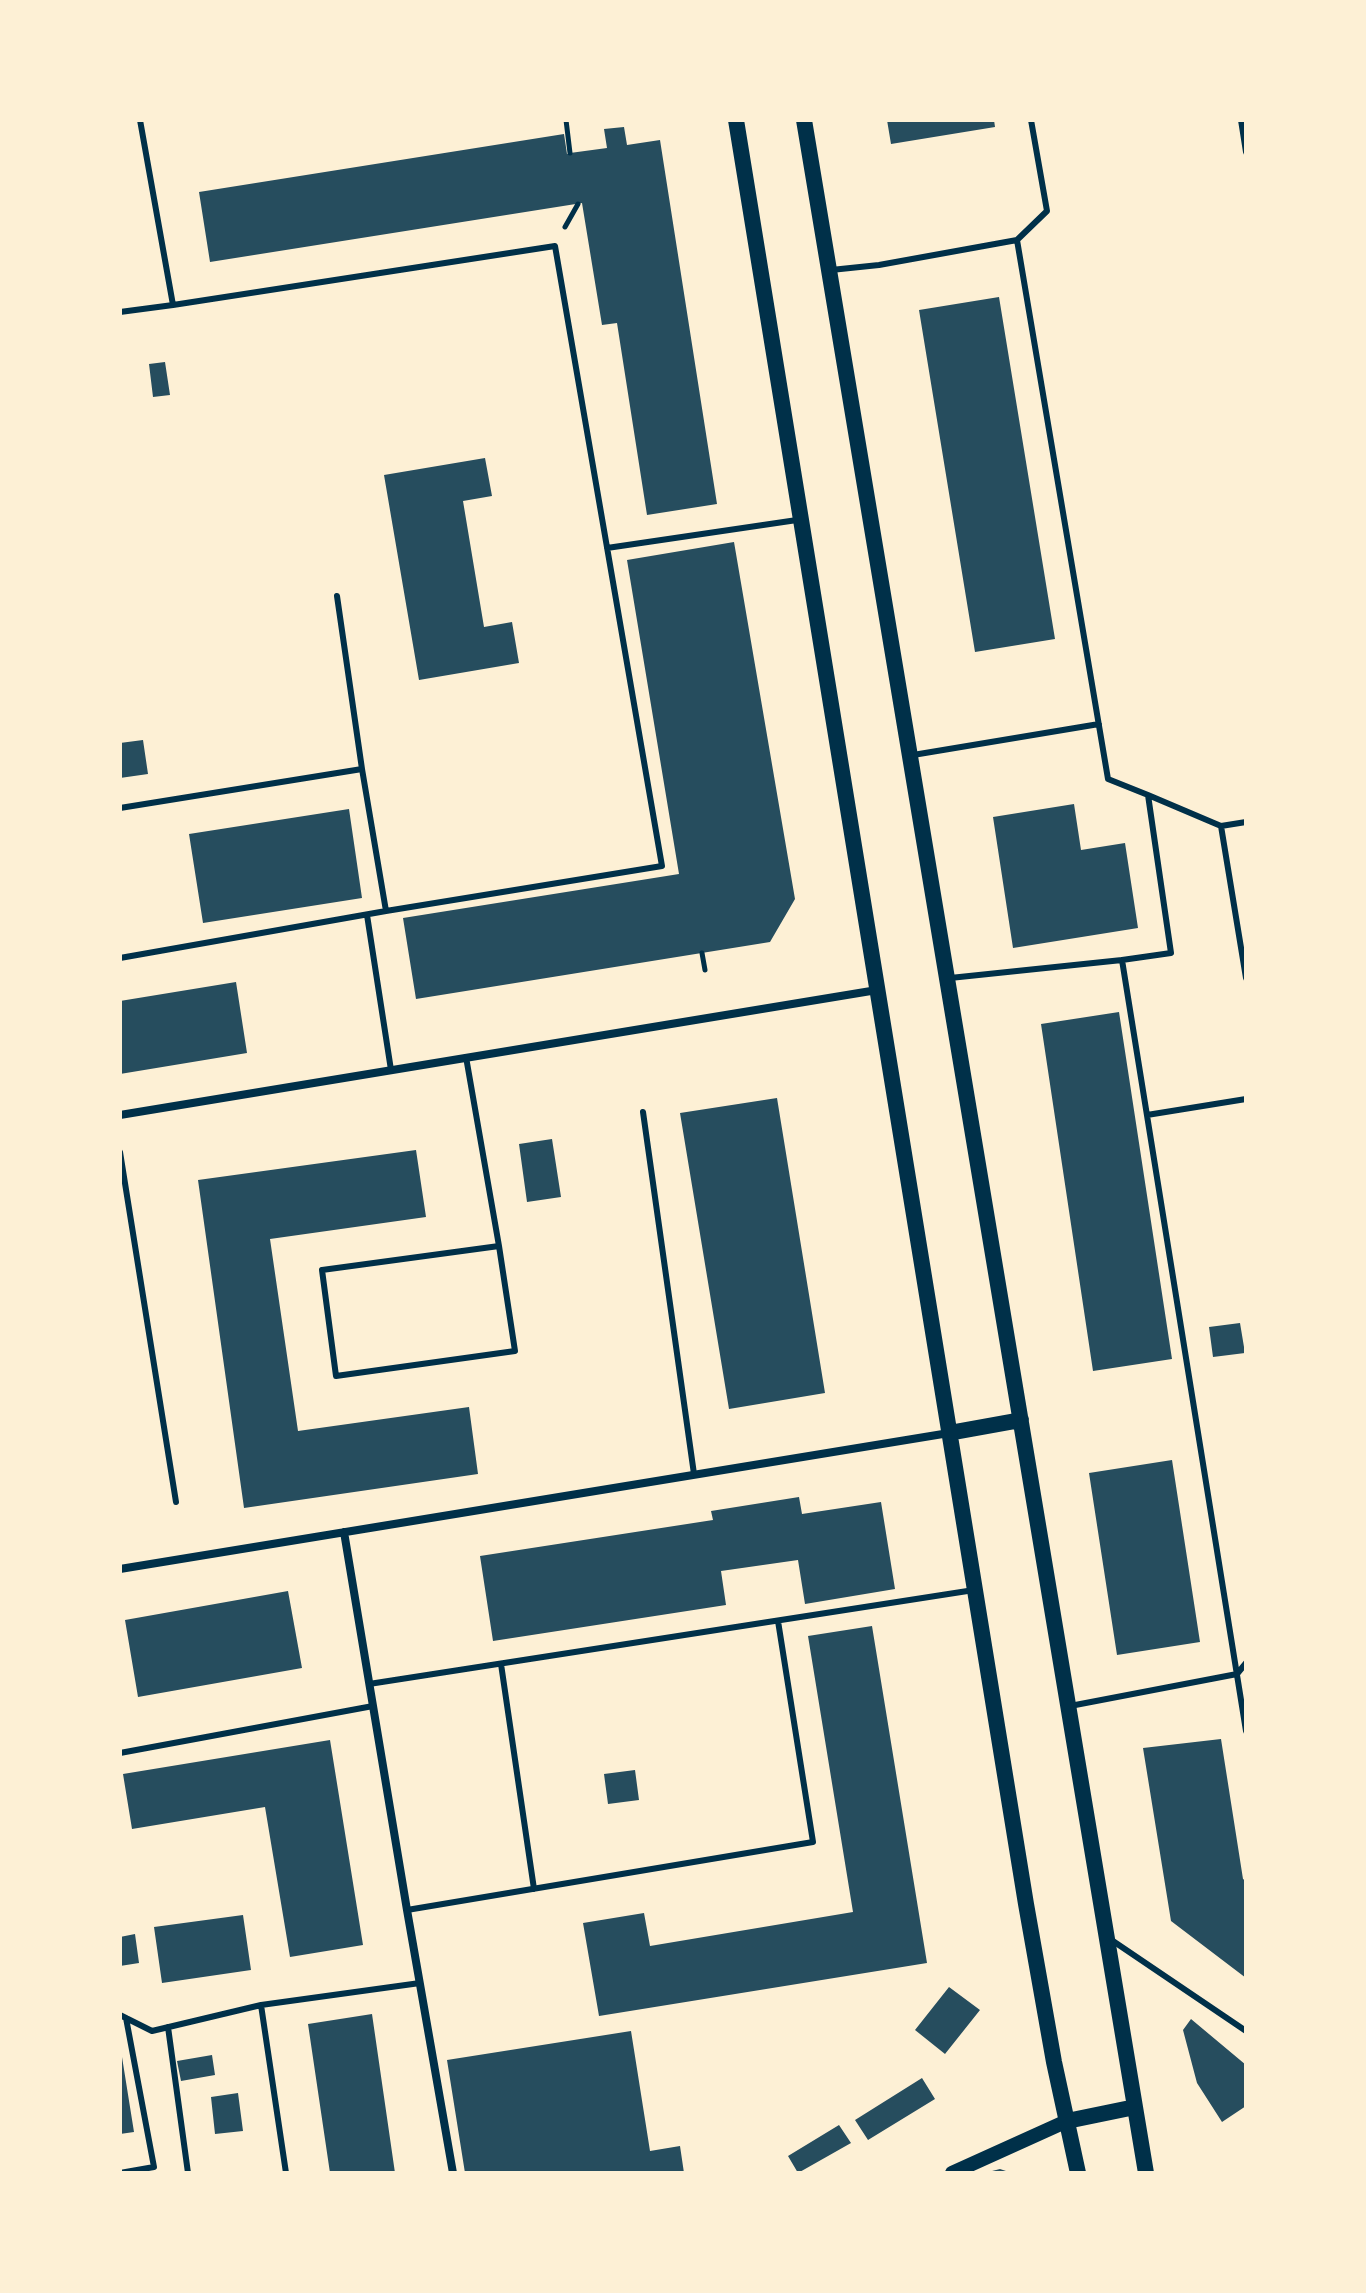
<!DOCTYPE html>
<html>
<head>
<meta charset="utf-8">
<style>
  body { margin:0 }
  #map { position:relative; width:1366px; height:2293px; overflow:hidden; background:#fdf0d5; font-family:Lora,serif }
  canvas { display:block }
  .frame { position:absolute; inset:0; border:122px solid #fdf0d5; pointer-events:none }
</style>
</head>
<body>
<div id="map">
<canvas width="1366" height="2293"></canvas>
<div class="frame"></div>
</div>
<script>
const ctx = document.querySelector('canvas').getContext('2d');
ctx.lineJoin = 'round';
function fillPath(path, color) { ctx.fillStyle = color; ctx.fill(path, 'evenodd'); }
const toPath = rows => new Path2D(rows.map(r => 'M' + r).join(''));
function trace(path, color, width, dash) { ctx.strokeStyle = color; ctx.lineWidth = width; ctx.lineCap = dash ? 'butt' : 'round'; ctx.setLineDash(dash || []); ctx.stroke(path); }
fillPath(toPath([
  [887,120,994,120,995,127,891,144],
  [624,127,627,145,660,140,717,504,647,515,617,323,602,325,582,203,210,262,199,192,564,134,567,154,570,153,607,148,604,129],
  [999,297,1055,639,975,652,919,310],
  [165,362,170,395,153,397,149,364],
  [485,458,492,496,463,501,484,627,512,622,519,663,419,680,384,475],
  [734,542,795,899,770,942,416,999,403,918,679,874,627,560],
  [143,740,148,774,120,778,120,743],
  [1074,804,1081,850,1125,843,1138,928,1013,948,993,817],
  [349,809,362,898,203,923,189,834],
  [236,982,247,1053,120,1074,120,1001],
  [1119,1012,1172,1359,1093,1371,1041,1024],
  [777,1098,825,1393,729,1409,680,1113],
  [552,1139,561,1197,527,1202,519,1144],
  [416,1150,426,1217,270,1239,298,1431,469,1407,478,1474,244,1508,198,1180],
  [1240,1323,1245,1353,1213,1357,1209,1327],
  [1172,1460,1200,1642,1117,1655,1089,1473],
  [799,1497,802,1514,881,1502,895,1589,805,1604,798,1560,721,1571,726,1605,493,1641,480,1556,713,1520,711,1511],
  [288,1591,302,1668,138,1697,125,1620],
  [872,1626,927,1963,599,2016,583,1923,644,1913,650,1946,853,1912,808,1636],
  [1221,1739,1243,1879,1246,1881,1246,1978,1171,1921,1143,1748],
  [330,1740,363,1945,290,1957,265,1807,132,1829,123,1774],
  [635,1770,639,1800,608,1804,604,1774],
  [243,1915,251,1970,162,1983,154,1927],
  [135,1934,139,1963,120,1966,120,1937],
  [949,1987,980,2010,945,2054,915,2030],
  [372,2014,395,2173,330,2173,308,2024],
  [1191,2019,1246,2065,1246,2106,1222,2122,1197,2083,1183,2030],
  [631,2031,650,2151,680,2146,684,2173,465,2173,447,2060],
  [212,2055,215,2075,181,2081,177,2061],
  [120,2057,122,2057,134,2132,120,2134],
  [922,2078,935,2099,868,2140,855,2120],
  [238,2093,243,2131,215,2134,211,2097],
  [839,2125,851,2143,798,2173,788,2156],
  [1000,2169,1012,2173,988,2173,988,2172]
]), '#264d5e');
trace(toPath([
  [566,120,570,153],
  [565,227,578,204],
  [702,953,705,970]
]), '#003049', 5);
trace(toPath([
  [1031,120,1047,211,1017,240,1108,779,1148,795,1171,953,1122,960,1246,1731],
  [1241,120,1246,152],
  [831,270,879,265,1017,240],
  [120,312,173,305],
  [607,548,797,520],
  [337,596,362,769],
  [913,755,1099,724],
  [1148,795,1221,826,1246,822],
  [120,808,362,769,386,911,662,866,555,246,173,305,140,120],
  [1221,826,1246,978],
  [367,915,391,1070],
  [120,958,386,911],
  [950,978,1122,960],
  [466,1057,499,1246,515,1351,336,1376,322,1270,499,1246],
  [643,1112,694,1474],
  [1147,1115,1246,1099],
  [120,1152,176,1502],
  [501,1664,534,1889],
  [369,1684,974,1590],
  [1070,1706,1237,1674,1246,1663],
  [120,1753,373,1706],
  [407,1910,813,1842,778,1621],
  [1110,1939,1246,2031],
  [261,2005,286,2173],
  [120,2015,152,2031,261,2005,420,1983],
  [168,2027,188,2173],
  [120,2173,154,2167,126,2018]
]), '#003049', 6);
trace(toPath([
  [120,1115,877,990],
  [344,1532,407,1910,453,2173],
  [120,1569,949,1433]
]), '#003049', 8);
trace(toPath([
  [952,2173,1067,2121]
]), '#003049', 14);
trace(toPath([
  [736,120,1026,1904,1054,2062,1078,2173],
  [804,120,1146,2173],
  [949,1433,1021,1420],
  [1067,2121,1135,2107]
]), '#003049', 16);
</script>
</body>
</html>
